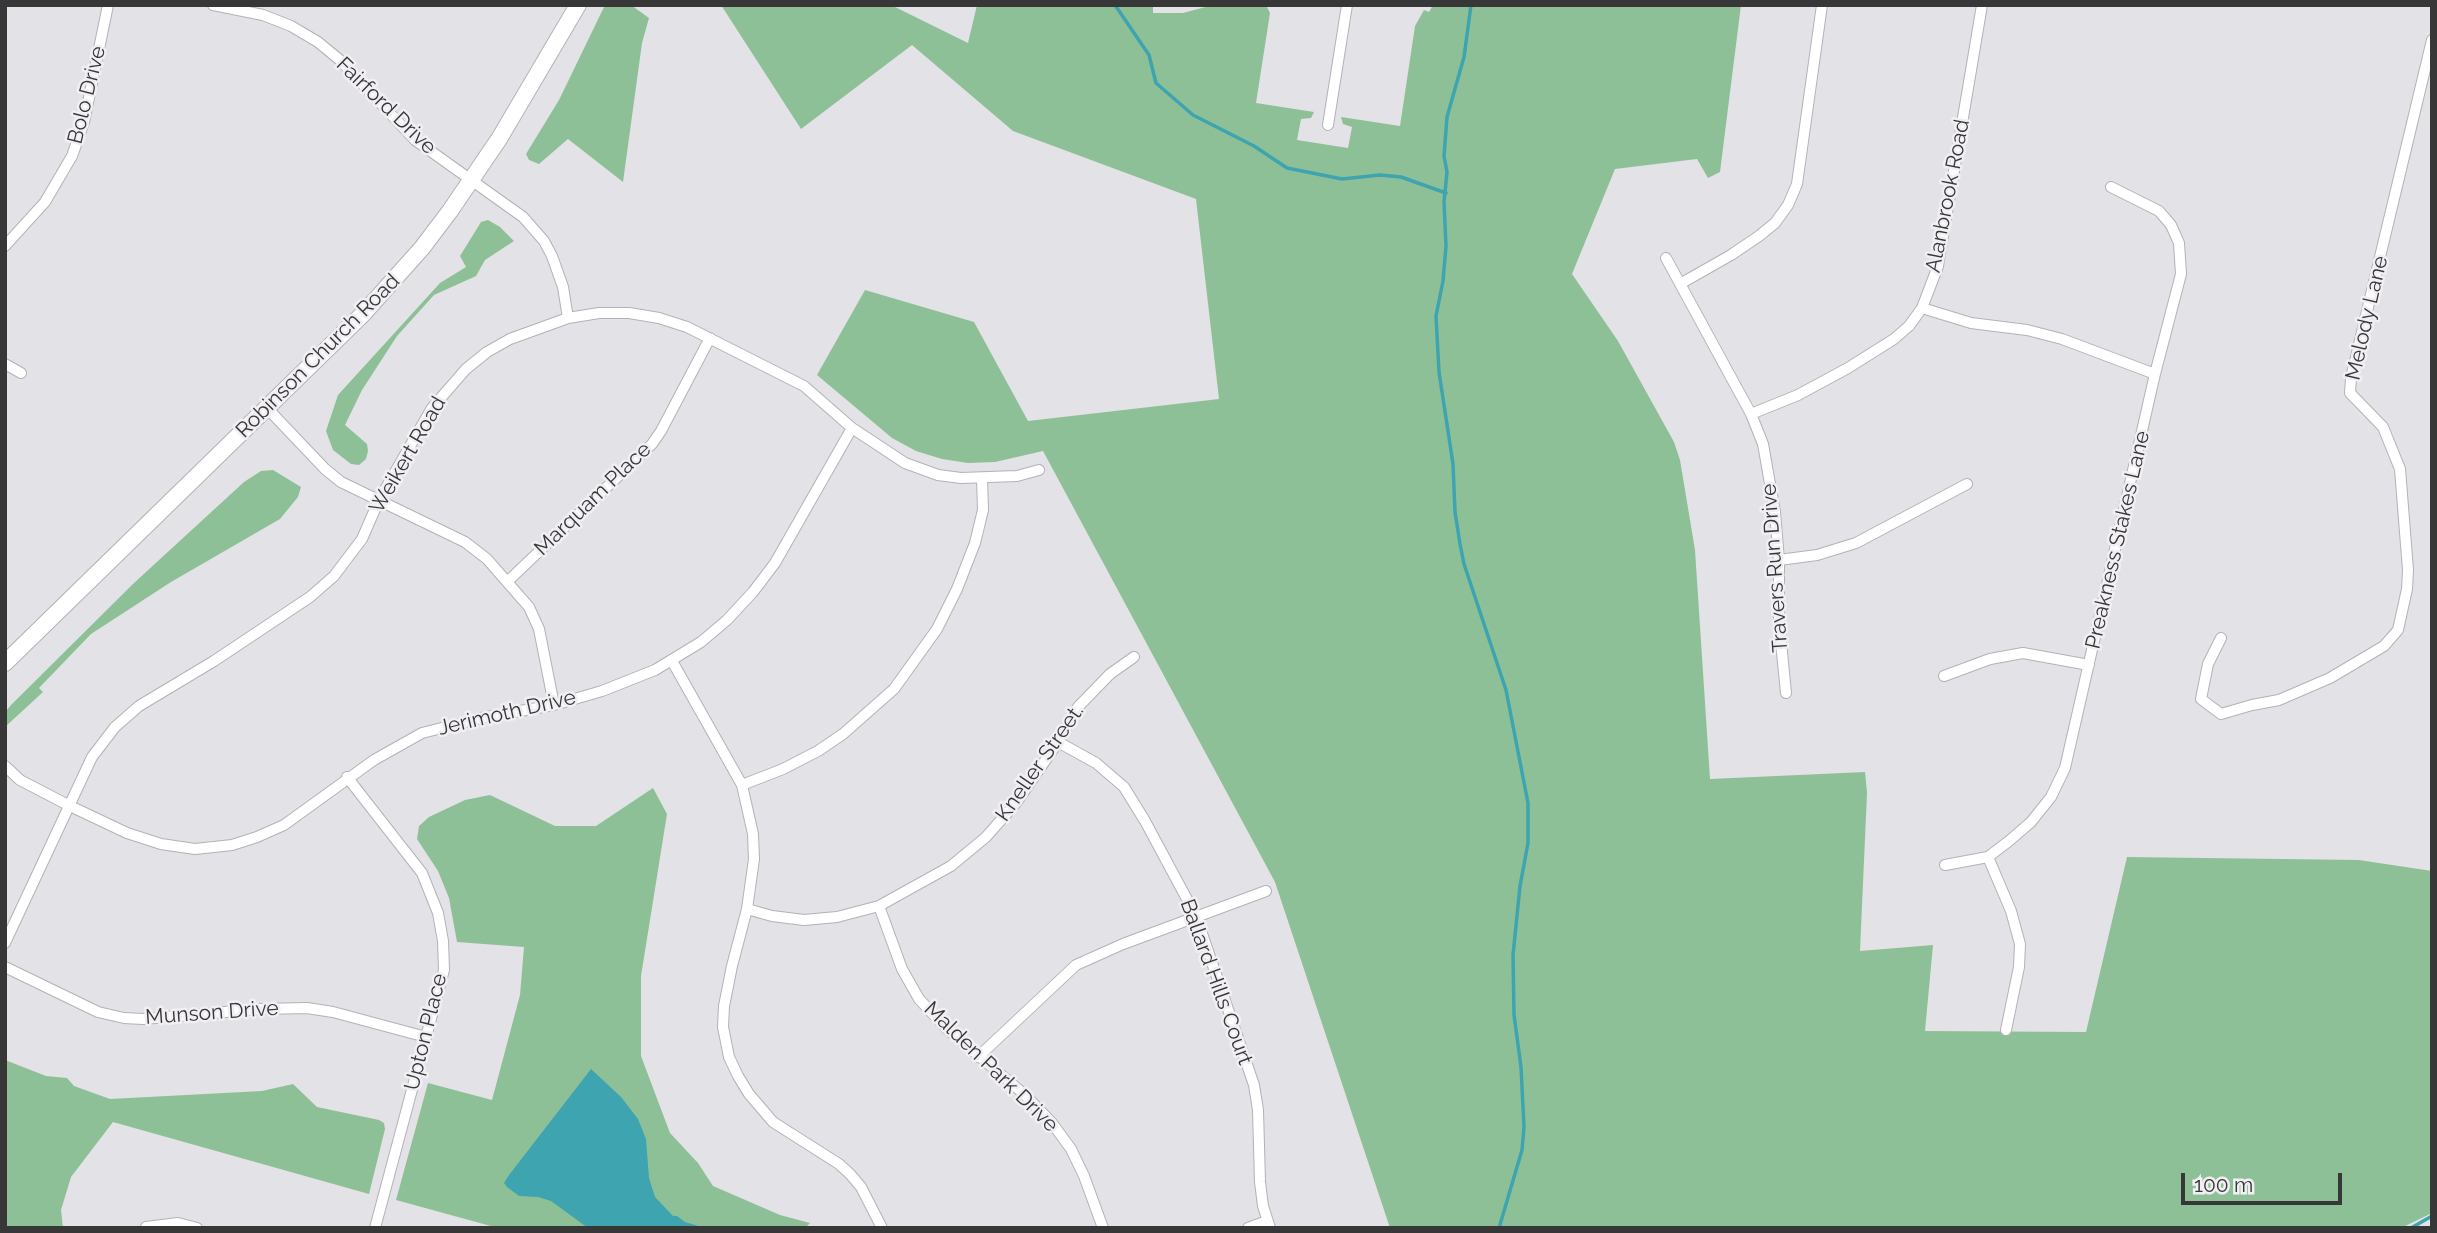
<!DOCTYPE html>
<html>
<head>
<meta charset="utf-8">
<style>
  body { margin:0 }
  #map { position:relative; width:2437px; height:1233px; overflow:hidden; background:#e3e2e6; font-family:Raleway,sans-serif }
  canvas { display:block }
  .frame { position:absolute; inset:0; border:7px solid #373738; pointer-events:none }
  .scale { position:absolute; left:2181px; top:1173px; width:161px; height:32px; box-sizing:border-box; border:4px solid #373738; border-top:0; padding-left:9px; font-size:21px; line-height:24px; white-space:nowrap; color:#373738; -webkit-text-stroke:5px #f1eff3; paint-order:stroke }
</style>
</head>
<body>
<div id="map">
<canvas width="2437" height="1233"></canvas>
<div class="frame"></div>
<div class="scale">100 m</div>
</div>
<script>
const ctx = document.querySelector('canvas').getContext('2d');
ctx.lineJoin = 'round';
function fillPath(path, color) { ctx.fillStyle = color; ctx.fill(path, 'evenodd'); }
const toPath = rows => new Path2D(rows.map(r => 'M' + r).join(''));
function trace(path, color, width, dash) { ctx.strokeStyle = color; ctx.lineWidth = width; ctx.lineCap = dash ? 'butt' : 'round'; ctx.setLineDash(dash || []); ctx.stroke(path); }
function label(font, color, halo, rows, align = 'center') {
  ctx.font = font + ' Raleway,sans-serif'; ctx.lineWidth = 5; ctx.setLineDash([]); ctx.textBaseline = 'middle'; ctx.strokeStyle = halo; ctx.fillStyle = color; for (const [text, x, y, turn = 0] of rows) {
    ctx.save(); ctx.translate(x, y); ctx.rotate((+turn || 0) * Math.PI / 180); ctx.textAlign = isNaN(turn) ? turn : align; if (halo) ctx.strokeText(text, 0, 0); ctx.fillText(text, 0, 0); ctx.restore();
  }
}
fillPath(toPath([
  [605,5,631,5,649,18,642,43,623,182,568,139,539,164,529,160,526,154,559,100],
  [721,5,891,5,968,43,977,5,1153,5,1153,13,1183,13,1213,5,1266,5,1270,13,1256,103,1314,112,1311,118,1301,119,1297,140,1348,148,1352,127,1343,124,1341,117,1400,126,1415,26,1424,10,1429,12,1433,5,1741,5,1720,172,1708,178,1697,159,1615,169,1572,274,1618,341,1674,442,1680,460,1695,550,1710,779,1865,772,1867,793,1860,951,1933,945,1925,1031,2086,1032,2127,857,2359,860,2432,871,2432,1213,2401,1228,1390,1228,1275,882,1043,451,995,462,968,463,942,459,916,451,892,438,817,375,865,290,974,322,1028,421,1219,399,1196,199,1013,131,912,45,801,129],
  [488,220,500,227,514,241,485,260,476,276,434,295,397,336,362,390,345,425,367,444,368,451,366,459,359,465,351,464,333,450,326,431,338,395,440,283,466,267,460,256,481,222],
  [273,470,301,487,298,497,280,519,171,582,91,634,39,688,43,692,5,727,5,712,12,704,134,583,244,482,261,471],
  [653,788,667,814,641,976,641,1056,670,1133,698,1163,713,1186,780,1215,810,1223,805,1228,498,1228,396,1200,428,1083,492,1100,520,995,524,947,457,942,449,898,438,871,417,839,419,826,429,817,465,800,490,795,555,826,596,826],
  [5,1060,46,1076,67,1078,74,1086,110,1099,262,1091,293,1084,317,1107,379,1120,384,1123,385,1129,369,1194,113,1122,71,1177,61,1210,63,1228,5,1228]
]), '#8ec098');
fillPath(toPath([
  [591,1069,621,1097,638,1119,646,1139,649,1178,655,1197,673,1216,677,1216,685,1222,705,1228,588,1228,551,1201,538,1197,519,1196,507,1187,504,1183,509,1175]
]), '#3ea4af');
trace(toPath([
  [1115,5,1149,55,1156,83,1193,115,1254,146,1287,168,1342,179,1380,175,1401,177,1446,193],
  [1471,5,1464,57,1447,117,1444,156,1447,172,1444,202,1446,246,1443,281,1436,316,1439,372,1453,464,1455,512,1460,544,1464,564,1506,690,1528,803,1528,843,1520,886,1513,955,1514,1015,1521,1067,1524,1127,1522,1150,1499,1228],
  [2411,1228,2432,1216]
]), '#3ea4af', 3.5);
const street = toPath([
  [213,5,263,15,291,26,318,42,341,61,415,140,523,217,544,241,552,256,563,287,568,318],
  [1328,125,1347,5],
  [5,246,45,202,72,156,84,122,108,5],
  [1666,258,1751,414,1763,444,1775,512,1779,560,1779,622,1786,693],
  [1680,284,1731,255,1759,236,1775,223,1788,205,1797,184,1822,5],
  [1922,308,1971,323,2027,330,2062,339,2155,374],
  [5,364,21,373],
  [267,408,325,469,341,482,465,542,487,559,529,607,539,629,554,705],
  [1751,414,1798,395,1848,368,1894,339,1909,326,1922,308,1938,266,1982,5],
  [1779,560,1817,555,1856,543,1967,484],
  [508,581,652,444,661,431,710,338],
  [2221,638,2208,664,2201,699,2221,714,2252,705,2279,700,2330,678,2384,646,2398,630,2407,589,2408,570,2400,469,2383,427,2350,393,2351,378,2432,40],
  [672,661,742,785,753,834,754,859,747,909,732,966,724,1006,723,1027,729,1057,738,1076,749,1094,773,1122,839,1164,850,1174,861,1187,882,1228],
  [1944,676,1990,659,2023,653,2089,665],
  [1058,742,1096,763,1124,787,1145,821,1196,916,1254,1085,1258,1110,1260,1182,1263,1206,1270,1228],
  [5,766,20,780,70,806,127,833,161,844,195,849,232,845,257,837,284,825,374,760,422,733,481,718,554,705,602,691,655,670,701,642,727,620,753,592,775,563,852,428],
  [347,777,422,873,438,913,443,941,444,970,375,1228],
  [742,785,783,769,818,751,843,734,894,689,937,629,957,589,975,543,983,510,982,479],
  [1988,857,2011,911,2020,944,2019,967,2006,1030],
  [1945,865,1988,857,2009,841,2031,822,2051,797,2065,768,2155,374,2181,274,2179,243,2171,225,2159,211,2111,187],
  [879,906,902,969,919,999,947,1029,1025,1095,1052,1123,1071,1149,1084,1176,1103,1228],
  [747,909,772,916,804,920,837,917,879,906,951,866,986,837,1016,803,1058,742,1078,707,1110,674,1134,657],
  [5,943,92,757,115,727,139,706,214,661,310,597,334,576,362,539,379,500,432,408,466,369,487,352,510,339,568,318,599,313,629,313,659,318,687,327,804,386,852,428,905,463,938,475,961,478,1017,476,1039,470],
  [5,967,98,1012,124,1018,143,1019,260,1009,307,1008,333,1012,426,1037],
  [978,1057,1076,965,1123,944,1266,891],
  [146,1227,178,1223,197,1228],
  [1248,1228,1267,1221]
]);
const secondary = toPath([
  [5,663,363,314,422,248,450,211,499,139,578,5]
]);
trace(street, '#b3b2b6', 12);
trace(secondary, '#b3b2b6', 18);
trace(street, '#fff', 10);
trace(secondary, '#fff', 16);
label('21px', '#373738', '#f1eff3', [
  ["Bolo Drive",87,95,-76],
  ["Fairford Drive",386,106,44],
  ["Alanbrook Road",1948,196,-79],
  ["Melody Lane",2367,318,-77],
  ["Robinson Church Road",318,356,-45],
  ["Weikert Road",408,455,-60],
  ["Marquam Place",593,499,-44],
  ["Preakness Stakes Lane",2118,540,-77],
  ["Travers Run Drive",1775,568,-94],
  ["Jerimoth Drive",507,713,-13],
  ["Kneller Street.",1040,763,-55],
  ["Ballard Hills Court",1216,982,70],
  ["Munson Drive",212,1013,-4],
  ["Upton Place",426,1032,-76],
  ["Malden Park Drive",991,1067,44]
]);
</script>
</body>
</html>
